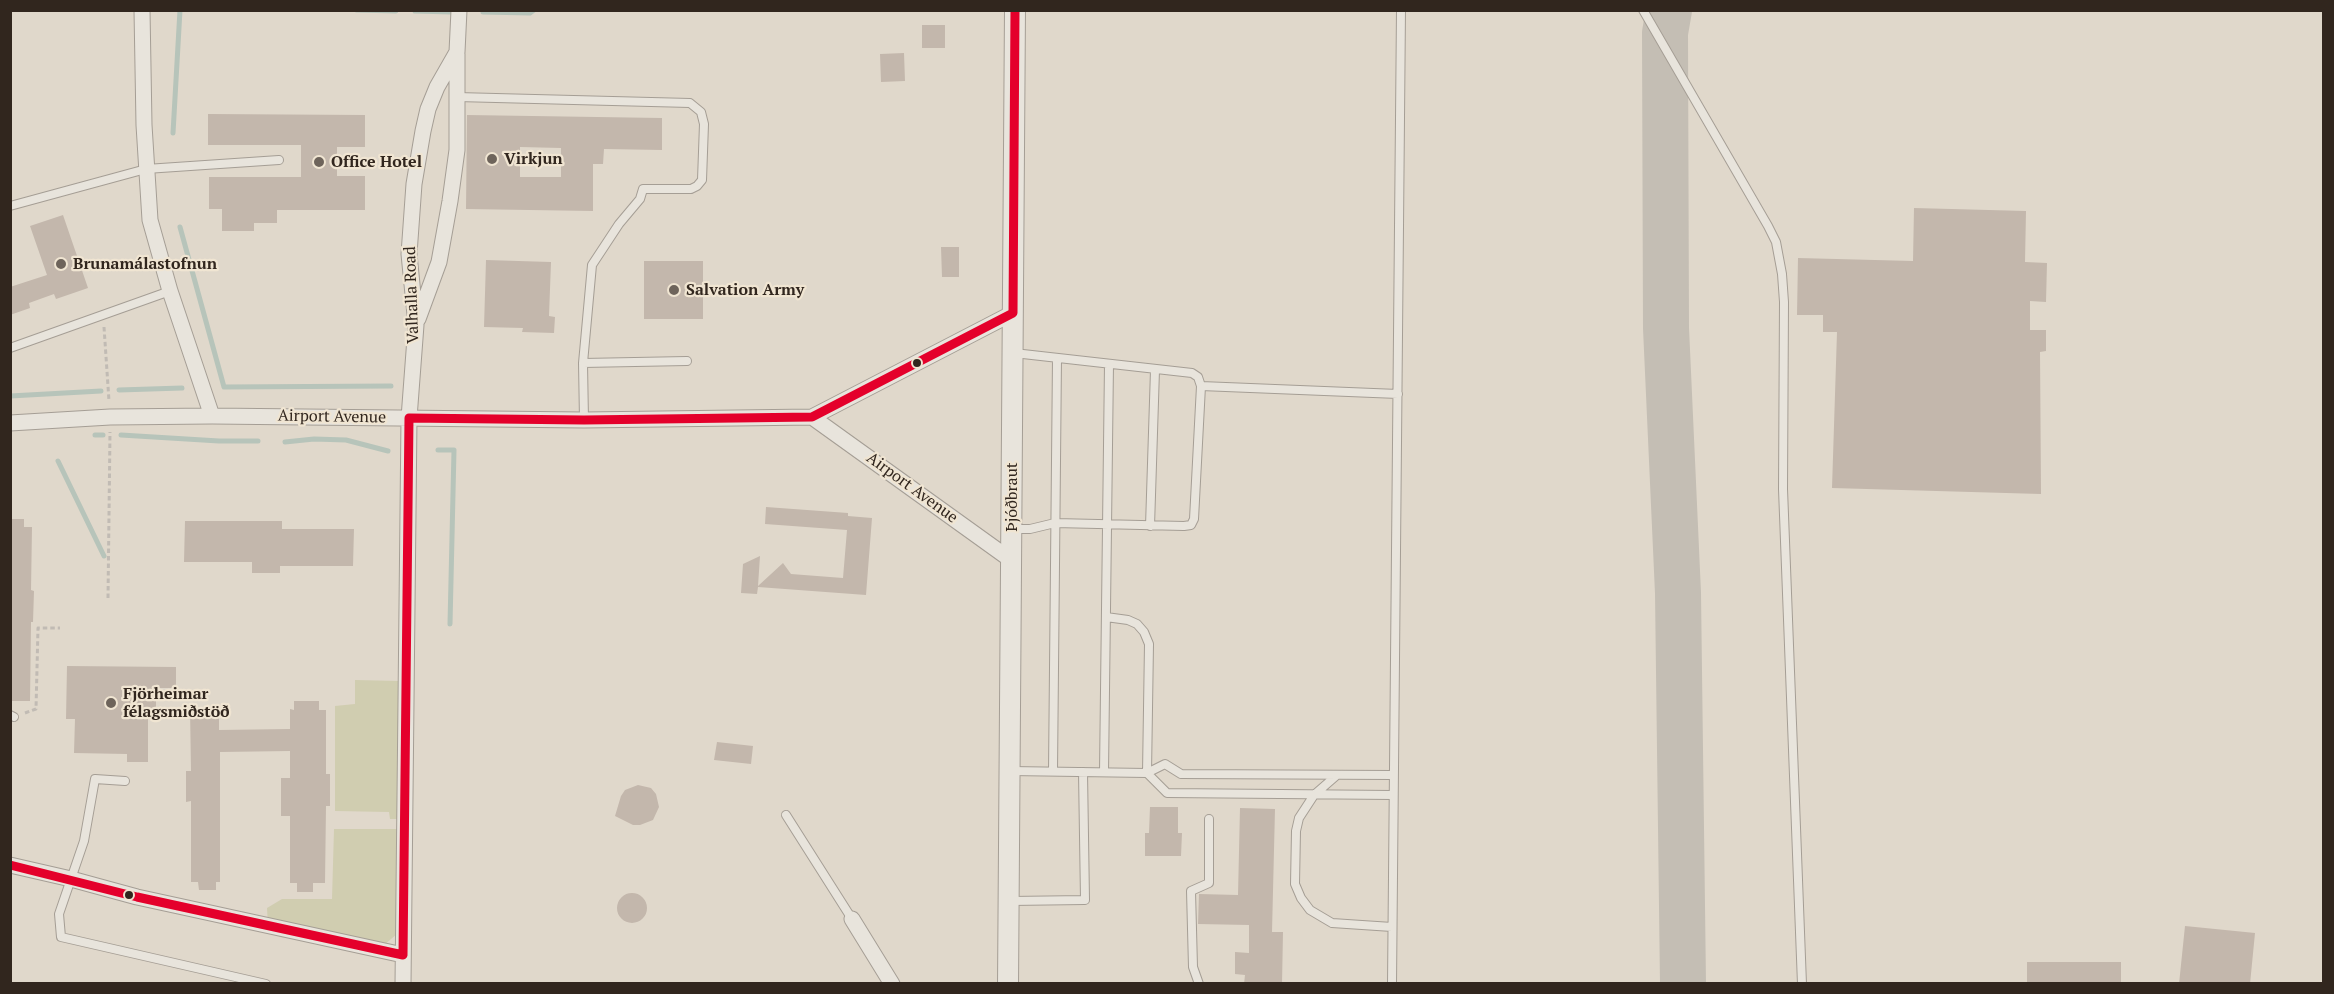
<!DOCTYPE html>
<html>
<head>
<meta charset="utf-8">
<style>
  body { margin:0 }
  #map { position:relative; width:2334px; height:994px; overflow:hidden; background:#e0d8cb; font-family:"PT Serif",serif }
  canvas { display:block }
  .frame { position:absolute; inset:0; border:12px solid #31261e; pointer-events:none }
</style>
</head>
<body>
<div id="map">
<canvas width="2334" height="994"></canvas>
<div class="frame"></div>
</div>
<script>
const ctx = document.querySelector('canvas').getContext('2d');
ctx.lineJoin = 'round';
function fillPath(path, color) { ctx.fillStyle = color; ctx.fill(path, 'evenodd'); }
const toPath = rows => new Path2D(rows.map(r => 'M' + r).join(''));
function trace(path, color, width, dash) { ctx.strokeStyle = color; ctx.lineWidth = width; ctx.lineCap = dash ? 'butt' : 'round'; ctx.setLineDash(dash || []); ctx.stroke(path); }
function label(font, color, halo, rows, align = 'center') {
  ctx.font = font + ' "PT Serif",serif'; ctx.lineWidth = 4.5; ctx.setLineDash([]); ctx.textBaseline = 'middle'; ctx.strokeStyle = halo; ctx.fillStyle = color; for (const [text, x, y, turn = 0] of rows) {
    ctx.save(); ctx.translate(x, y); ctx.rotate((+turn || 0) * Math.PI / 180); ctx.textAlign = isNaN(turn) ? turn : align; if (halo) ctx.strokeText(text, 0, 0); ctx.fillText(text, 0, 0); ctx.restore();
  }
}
fillPath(toPath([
  [355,680,399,681,398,819,390,819,389,812,335,811,335,706,355,704],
  [334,829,397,829,397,934,384,945,367,948,280,937,268,926,267,908,282,899,332,899]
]), '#d0cdb0');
trace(toPath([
  [357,10,396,11],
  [415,11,451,12],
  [483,12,530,13,534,10],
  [173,133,180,10],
  [180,227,224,387,391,386],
  [119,390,182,388],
  [10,396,101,391],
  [95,435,103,435],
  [121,435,219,441,258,441],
  [285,442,314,439,346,440,388,451],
  [438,450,454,450,450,624],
  [58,461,104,556]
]), '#b7c4ba', 5);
trace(toPath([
  [1669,10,1665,33,1666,328,1678,593,1683,984]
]), '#c4beb4', 46);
fillPath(toPath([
  [922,25,945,25,945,48,922,48],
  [904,53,905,81,881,82,880,54],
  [208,114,365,115,365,147,337,147,337,176,365,176,365,210,277,210,277,223,254,223,254,231,222,231,222,209,209,209,209,177,301,177,301,145,208,145],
  [467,115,662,118,662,150,604,149,603,164,593,164,593,211,466,209],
  [520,147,561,148,561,177,520,177],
  [1914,208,2026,211,2025,262,2047,263,2046,302,2030,301,2030,330,2046,330,2046,351,2040,352,2041,494,1832,488,1837,332,1823,332,1823,315,1797,315,1798,258,1913,261],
  [63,215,88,288,56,299,54,294,29,303,30,308,10,315,10,287,47,275,30,226],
  [941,247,959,247,959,277,942,277],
  [486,260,551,262,549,316,555,317,554,333,522,332,523,328,484,327],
  [644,261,703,261,703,319,644,319],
  [766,507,848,513,848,516,872,518,866,595,758,587,757,594,741,593,743,564,760,556,758,586,783,563,791,574,843,578,847,530,765,524],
  [10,519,24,519,24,527,32,527,31,590,34,591,33,622,31,622,30,701,10,701],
  [185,521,282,521,282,529,354,529,353,566,280,566,280,573,252,573,252,562,184,562],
  [67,666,176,667,176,688,156,688,156,719,148,719,148,762,127,762,127,754,74,753,75,719,66,719],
  [294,701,319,701,319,710,326,710,326,774,330,774,330,806,326,806,325,883,313,883,313,892,297,892,297,883,290,883,290,816,281,816,281,778,290,778,290,751,220,752,220,882,216,882,216,890,199,890,198,882,191,882,191,801,186,802,186,771,191,771,190,708,219,708,219,730,290,729,290,709,294,710],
  [717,742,753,746,751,764,714,760],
  [638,785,651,788,656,794,659,807,653,820,640,825,633,825,615,816,621,796,625,790],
  [1150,807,1178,807,1178,833,1182,833,1181,856,1145,856,1145,833,1149,833],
  [1240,808,1275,809,1272,932,1283,932,1282,984,1244,984,1245,975,1235,974,1235,952,1249,953,1249,925,1198,924,1199,894,1238,895],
  '617 908a15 15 0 1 1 30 0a15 15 0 1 1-30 0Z',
  [2185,926,2255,933,2250,984,2179,984],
  [2027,962,2121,962,2121,984,2027,984]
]), '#c3b7ac');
const service = toPath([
  [1643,10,1768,226,1776,242,1782,274,1784,302,1783,489,1802,984],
  [457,97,690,103,701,112,704,124,702,180,697,186,691,189,643,189,640,199,619,224,592,265,583,363,584,420],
  [10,206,146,169,279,160],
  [10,348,170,291],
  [583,363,687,361],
  [1201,386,1398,394],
  [1150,526,1155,370],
  [1011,529,1030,529,1055,523,1184,526,1191,525,1194,519,1201,386,1198,377,1192,373,1014,353],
  [1106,617,1128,620,1137,624,1144,632,1149,644,1147,773,1167,793,1393,795],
  [10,715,14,717],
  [1010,771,1147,773,1165,764,1181,774,1393,775],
  [1053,771,1057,358],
  [1104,772,1109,364],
  [1337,775,1314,795,1299,818,1296,831,1295,884,1301,898,1310,910,1332,923,1392,927],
  [125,781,95,779,84,841,59,914,61,937,266,984],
  [786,815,852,919],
  [1010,901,1085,900,1083,772],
  [1199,984,1193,967,1191,891,1209,883,1209,819],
  [1392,984,1401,10]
]);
const minor = toPath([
  [142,10,144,125,150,220,170,291,212,416],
  [418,319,439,262,450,201,457,150,457,54],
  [812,417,1011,560],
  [10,423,110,417,212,416,584,420,812,417,1013,313],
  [10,865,71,879,137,897,403,955],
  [852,919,892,984],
  [403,984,409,418,416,325,409,254,414,184,423,131,428,109,437,87,457,52,459,10]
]);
const tertiary = toPath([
  [1008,984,1015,10]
]);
trace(service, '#a59e95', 10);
trace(minor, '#a59e95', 17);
trace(tertiary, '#a59e95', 22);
trace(toPath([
  [104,327,109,401],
  [108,598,110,432],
  [25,713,36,709,38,628,60,628]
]), '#c1bbb4', 3, [4.5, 3]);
trace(service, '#e8e4dc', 8);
trace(minor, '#e8e4dc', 15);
trace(tertiary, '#e8e4dc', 20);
trace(toPath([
  [10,865,137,897,403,955,409,418,584,420,812,417,1013,313,1015,10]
]), '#e4002b', 9);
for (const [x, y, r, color] of [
  [492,159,6,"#6e645b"],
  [319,162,6,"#6e645b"],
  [61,264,6,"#6e645b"],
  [674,290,6,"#6e645b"],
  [917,363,5,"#31261e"],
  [111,703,6,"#6e645b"],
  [129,895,5,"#31261e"]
]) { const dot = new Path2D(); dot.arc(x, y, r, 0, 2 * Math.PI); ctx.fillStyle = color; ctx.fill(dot); trace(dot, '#f0e5d2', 2); }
label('bold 16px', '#31261e', '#f0e5d2', [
  ["Virkjun",504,159],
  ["Office Hotel",331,162],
  ["Brunamálastofnun",73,264],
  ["Salvation Army",686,290],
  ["Fjörheimar",123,694],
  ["félagsmiðstöð",123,712]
], 'left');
label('16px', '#31261e', '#f0e5d2', [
  ["Valhalla Road",412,295,-92],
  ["Airport Avenue",332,417,1],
  ["Airport Avenue",912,488,36],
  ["Þjóðbraut",1012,497,-90]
]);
</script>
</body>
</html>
